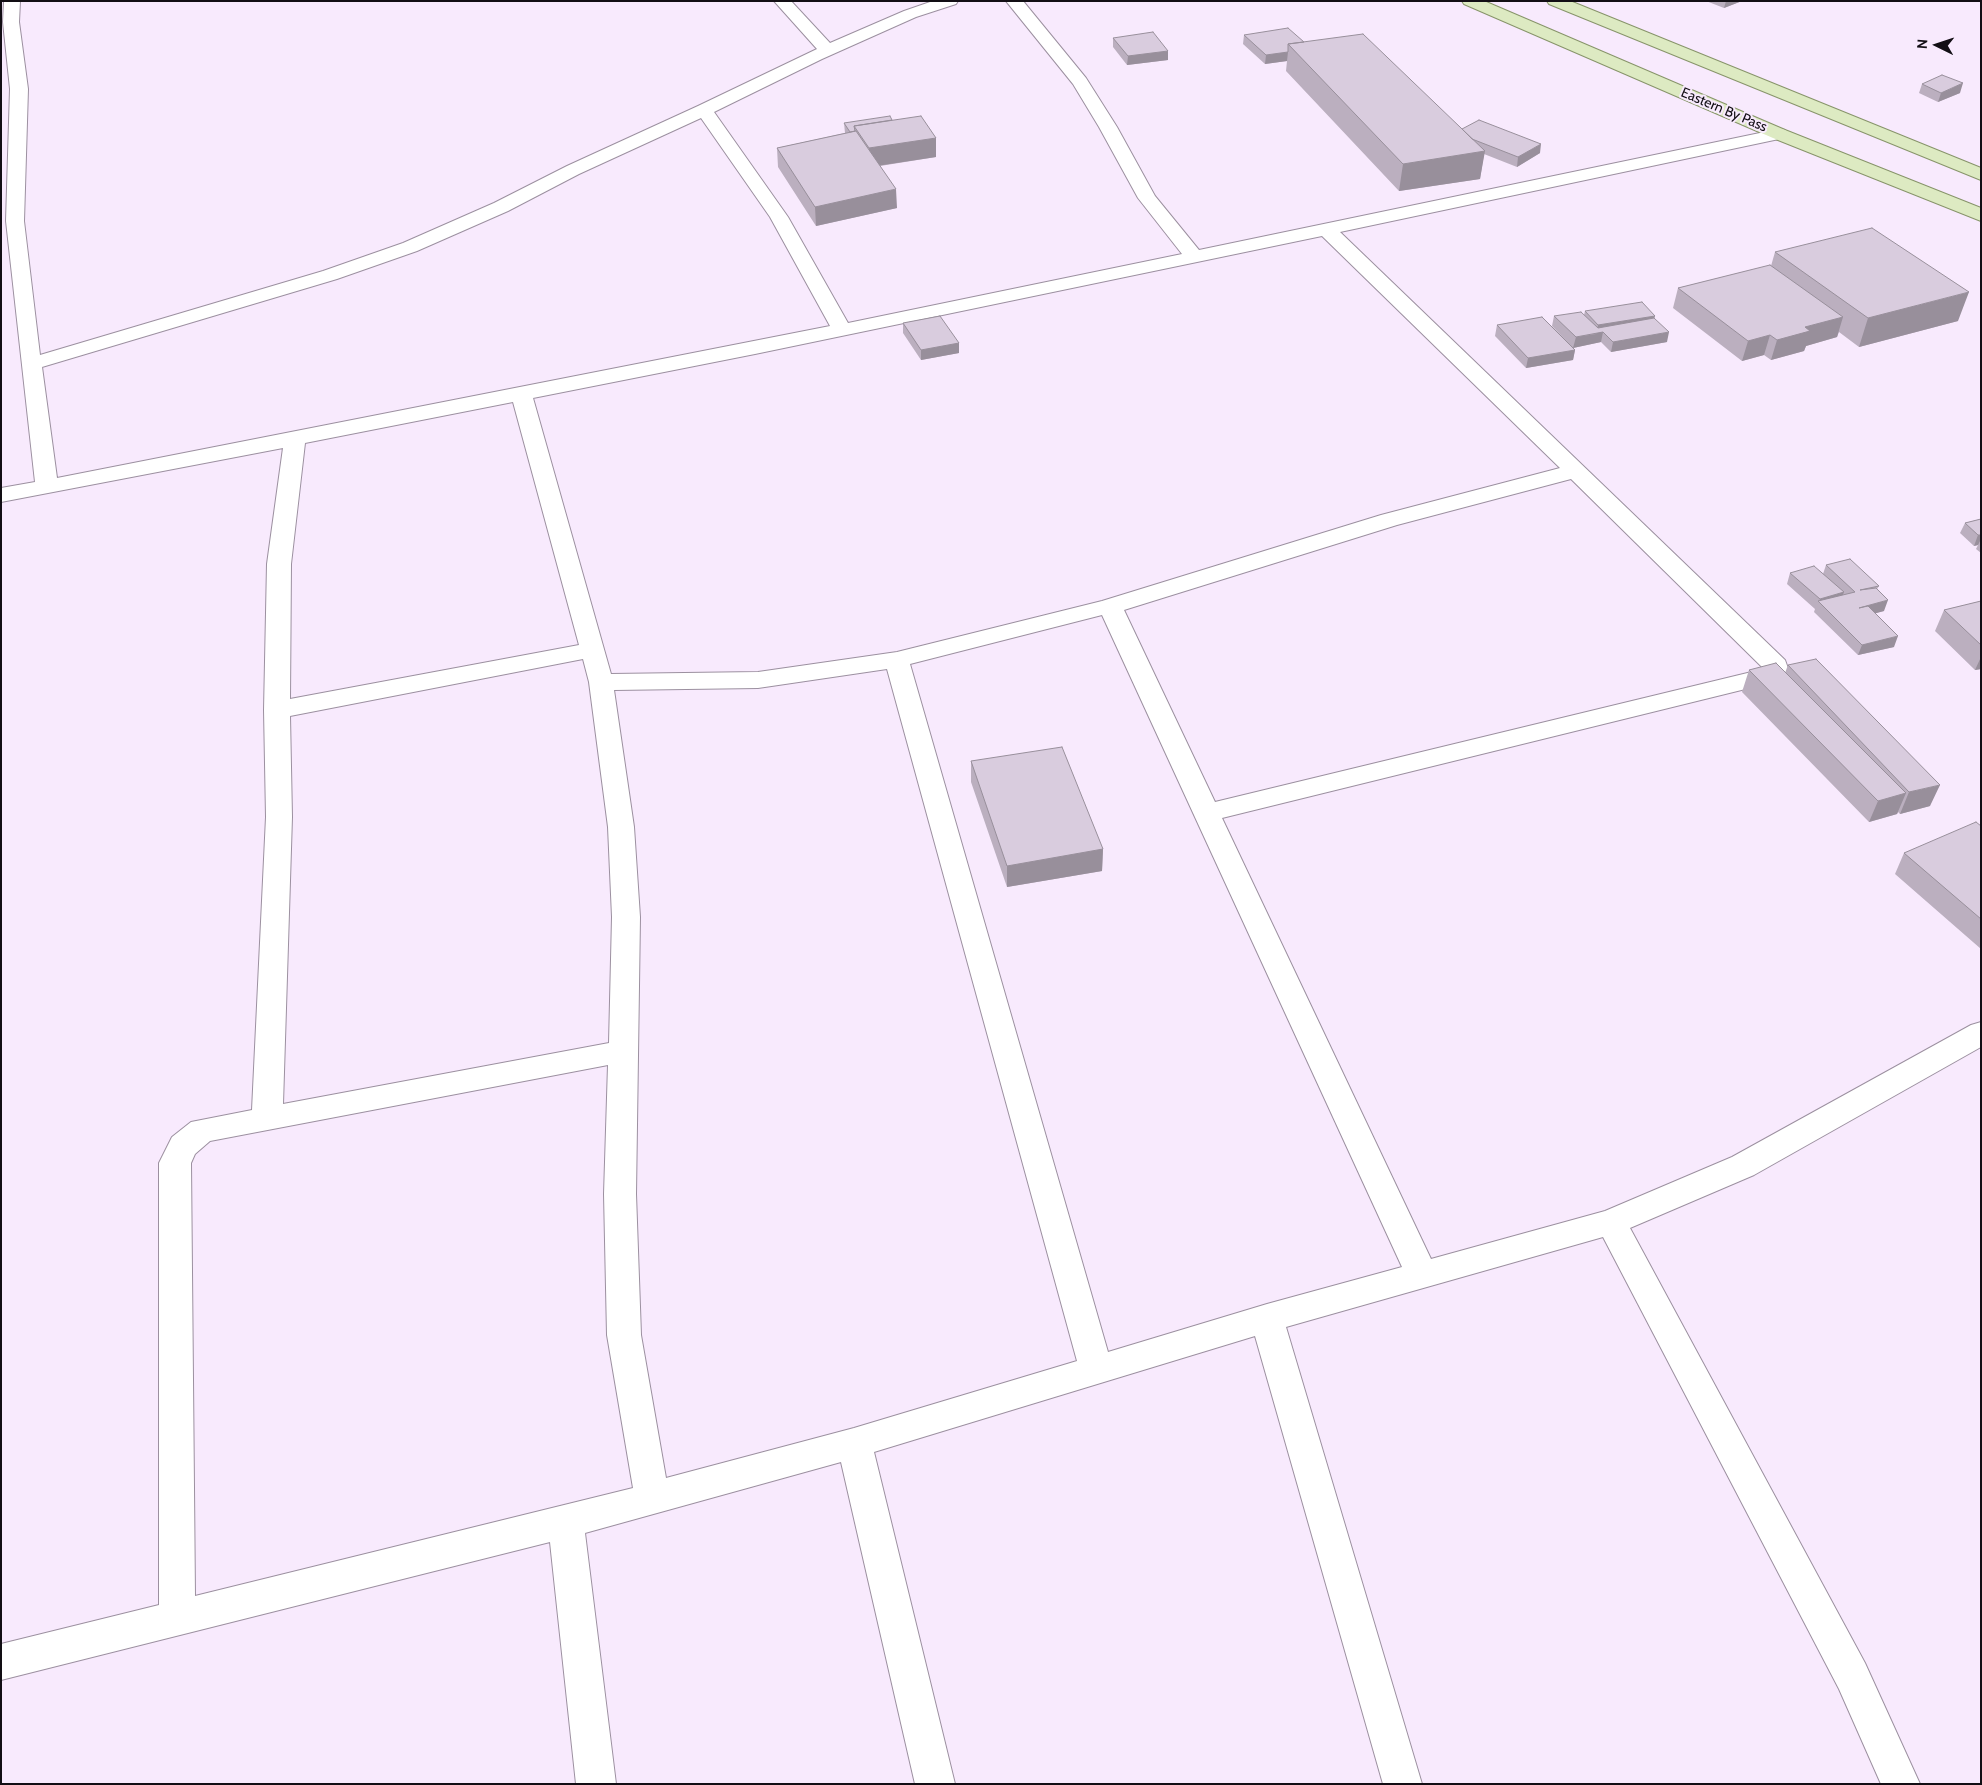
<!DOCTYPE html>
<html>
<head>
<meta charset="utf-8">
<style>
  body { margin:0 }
  #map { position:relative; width:1982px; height:1785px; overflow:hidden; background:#f8eafd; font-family:Cabin,sans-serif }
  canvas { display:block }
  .frame { position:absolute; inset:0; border:2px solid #120e14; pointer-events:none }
  .north { position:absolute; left:1912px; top:20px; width:50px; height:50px; -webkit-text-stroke:4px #f8eafd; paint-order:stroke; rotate:274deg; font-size:14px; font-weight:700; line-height:20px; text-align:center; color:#120e14 }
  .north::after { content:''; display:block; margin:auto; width:18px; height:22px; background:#120e14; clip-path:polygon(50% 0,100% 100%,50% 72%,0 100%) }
</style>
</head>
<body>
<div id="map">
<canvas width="1982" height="1785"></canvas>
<div class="frame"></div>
<div class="north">N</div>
</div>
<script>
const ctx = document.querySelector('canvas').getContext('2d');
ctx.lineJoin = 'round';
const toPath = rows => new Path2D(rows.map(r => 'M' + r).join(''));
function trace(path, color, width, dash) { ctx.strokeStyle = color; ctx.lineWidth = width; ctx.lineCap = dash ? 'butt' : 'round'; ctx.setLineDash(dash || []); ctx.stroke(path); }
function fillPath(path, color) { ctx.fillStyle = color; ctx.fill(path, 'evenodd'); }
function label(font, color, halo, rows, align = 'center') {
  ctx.font = font + ' Cabin,sans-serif'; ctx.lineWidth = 4; ctx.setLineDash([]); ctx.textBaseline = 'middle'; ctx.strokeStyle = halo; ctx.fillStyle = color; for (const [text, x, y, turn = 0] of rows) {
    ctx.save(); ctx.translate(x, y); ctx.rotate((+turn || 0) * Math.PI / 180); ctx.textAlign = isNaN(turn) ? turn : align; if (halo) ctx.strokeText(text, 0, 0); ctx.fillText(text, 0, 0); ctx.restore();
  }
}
const minor = toPath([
  [4,1,20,1,19,22,28,89,24,221,40,355,323,271,403,243,494,203,567,166,698,106,817,49,774,1,791,1,830,43,904,11,933,1,958,1,956,4,916,17,822,59,714,112,788,217,848,323,1182,254,1138,198,1099,127,1073,84,1006,1,1023,1,1086,78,1117,127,1155,196,1199,250,1779,129,1785,130,1788,134,1785,138,1779,139,1340,232,1785,660,1789,671,1786,677,1783,680,1774,682,1222,818,1431,1259,1605,1211,1732,1157,1971,1025,1981,1022,1981,1047,1754,1175,1630,1228,1865,1663,1920,1784,1881,1784,1839,1689,1603,1237,1286,1327,1422,1784,1383,1784,1255,1336,874,1452,955,1784,915,1784,841,1462,585,1533,616,1784,576,1784,550,1542,1,1680,1,1644,159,1605,159,1163,172,1137,191,1122,252,1110,266,817,264,710,267,564,283,448,1,502,1,488,35,482,6,221,10,89,3,22,4,1],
  [701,118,770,217,830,326,57,478,42,367,337,279,417,251,508,211,579,174,701,118],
  [1322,236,1560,468,1381,515,1102,601,897,652,758,672,611,674,533,398,755,354,1322,236],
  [513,402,579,645,290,699,291,564,305,443,513,402],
  [1571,479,1764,669,1215,802,1124,610,1397,525,1571,479],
  [1102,615,1402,1267,1267,1304,1108,1352,910,664,1102,615],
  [583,659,589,682,608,827,612,917,609,1043,283,1104,292,817,290,716,583,659],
  [887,669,1077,1361,854,1428,666,1478,641,1335,636,1194,640,917,634,827,614,690,758,688,887,669],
  [608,1065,604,1194,607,1335,633,1488,195,1596,191,1163,195,1154,210,1141,608,1065]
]);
const major = toPath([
  [1462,1,1484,1,1785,130,1981,208,1981,221,1773,138,1464,4,1462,1],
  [1547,1,1570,1,1981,168,1981,180,1549,4,1547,1]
]);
trace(minor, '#9c90a0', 2);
trace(major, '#87946a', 2);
fillPath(minor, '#fff');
fillPath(major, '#ddeac2');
fillPath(toPath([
  [1706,1,1742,1,1724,8],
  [1244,35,1304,42,1462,129,1540,153,1517,167,1484,154,1480,179,1399,191,1286,71,1287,61,1265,64,1243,44],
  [1113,38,1168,51,1168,60,1127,65,1113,47],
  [1922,84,1960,93,1938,102,1919,93],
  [892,120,936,138,936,157,880,166,897,208,816,226,778,167,777,148,845,133,844,123],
  [1775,252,1958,321,1859,347,1839,332,1837,337,1806,346,1804,351,1771,360,1764,355,1742,361,1673,308,1678,288,1771,266],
  [1585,311,1655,316,1654,318,1667,342,1611,352,1601,342,1573,348,1552,326,1554,316,1584,315],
  [903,323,959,343,959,353,921,360,903,333],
  [1497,325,1575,350,1573,360,1526,368,1495,336],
  [1981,519,1981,553,1976,549,1978,545,1974,546,1960,533,1965,523],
  [1826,565,1879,586,1877,589,1884,611,1875,613,1894,647,1858,655,1814,612,1815,609,1787,584,1790,573,1823,574],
  [1981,601,1981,669,1975,670,1935,631,1944,610],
  [1788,665,1930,806,1900,814,1898,812,1897,814,1869,822,1742,692,1749,670,1785,673],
  [971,761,1103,849,1102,871,1007,887,971,782],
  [1981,826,1981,949,1895,874,1904,853]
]), '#bbafbf');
fillPath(toPath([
  [1726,1,1742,1,1724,8],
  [1168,51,1168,60,1127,65,1128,56],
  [1288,52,1287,61,1265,64,1266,55],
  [1963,83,1960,93,1938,102,1941,93],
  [936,138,936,157,870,167,869,148],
  [1541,144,1540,153,1517,167,1518,157],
  [1485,151,1480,179,1399,191,1403,164],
  [896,189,897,208,816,226,815,207],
  [1969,292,1958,321,1859,347,1868,318],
  [1655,316,1652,326,1603,332,1601,342,1573,348,1576,337,1596,334,1598,325],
  [1843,317,1837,337,1806,346,1804,351,1771,360,1777,340,1805,327],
  [1669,332,1667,342,1611,352,1613,342],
  [1770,335,1764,355,1742,361,1748,341],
  [959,343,959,353,921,360,921,350],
  [1575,350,1573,360,1526,368,1528,358],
  [1978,535,1981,535,1981,539,1978,545,1974,546],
  [1844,592,1840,603,1819,602,1820,599],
  [1888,600,1884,611,1855,619,1859,608],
  [1898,636,1894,647,1858,655,1862,645],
  [1981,657,1981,669,1975,670],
  [1940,785,1930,806,1900,814,1909,792],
  [1906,793,1897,814,1869,822,1878,801],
  [1103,849,1102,871,1007,887,1007,866]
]), '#988f9b');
const building = toPath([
  [1288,28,1304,42,1288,44,1288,52,1266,55,1244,35,1288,28],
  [1153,32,1168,51,1128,56,1113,38,1153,32],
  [1363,34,1485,151,1403,164,1288,44,1363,34],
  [1942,75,1963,83,1941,93,1922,84,1942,75],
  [890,116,892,120,854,126,855,131,850,132,844,123,890,116],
  [921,116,936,138,869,148,854,126,921,116],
  [1479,120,1541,144,1518,157,1472,139,1462,129,1479,120],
  [856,131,896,189,815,207,777,148,856,131],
  [1872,228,1969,292,1868,318,1775,252,1872,228],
  [1770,265,1843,317,1805,327,1810,331,1777,340,1770,335,1748,341,1678,288,1770,265],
  [1642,302,1655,316,1598,325,1585,311,1642,302],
  [1581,312,1598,328,1654,318,1669,332,1613,342,1603,332,1576,337,1554,316,1581,312],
  [940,316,959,343,921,350,903,323,940,316],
  [1542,317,1575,350,1528,358,1497,325,1542,317],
  [1981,519,1981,535,1978,535,1965,523,1981,519],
  [1850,559,1879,586,1860,590,1876,588,1888,600,1859,608,1868,606,1898,636,1862,645,1818,601,1855,592,1826,565,1850,559],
  [1814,566,1844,592,1820,599,1790,573,1814,566],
  [1981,601,1981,645,1944,610,1981,601],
  [1816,659,1940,785,1909,792,1788,665,1816,659],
  [1776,663,1906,793,1878,801,1749,670,1776,663],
  [1062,747,1103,849,1007,866,971,761,1062,747],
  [1976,822,1981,826,1981,919,1904,853,1976,822]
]);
fillPath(building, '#d9ccde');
trace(building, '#988f9b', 1);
label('14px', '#120e14', '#f8eafd', [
  ["Eastern By Pass",1724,110,23]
]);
</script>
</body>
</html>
